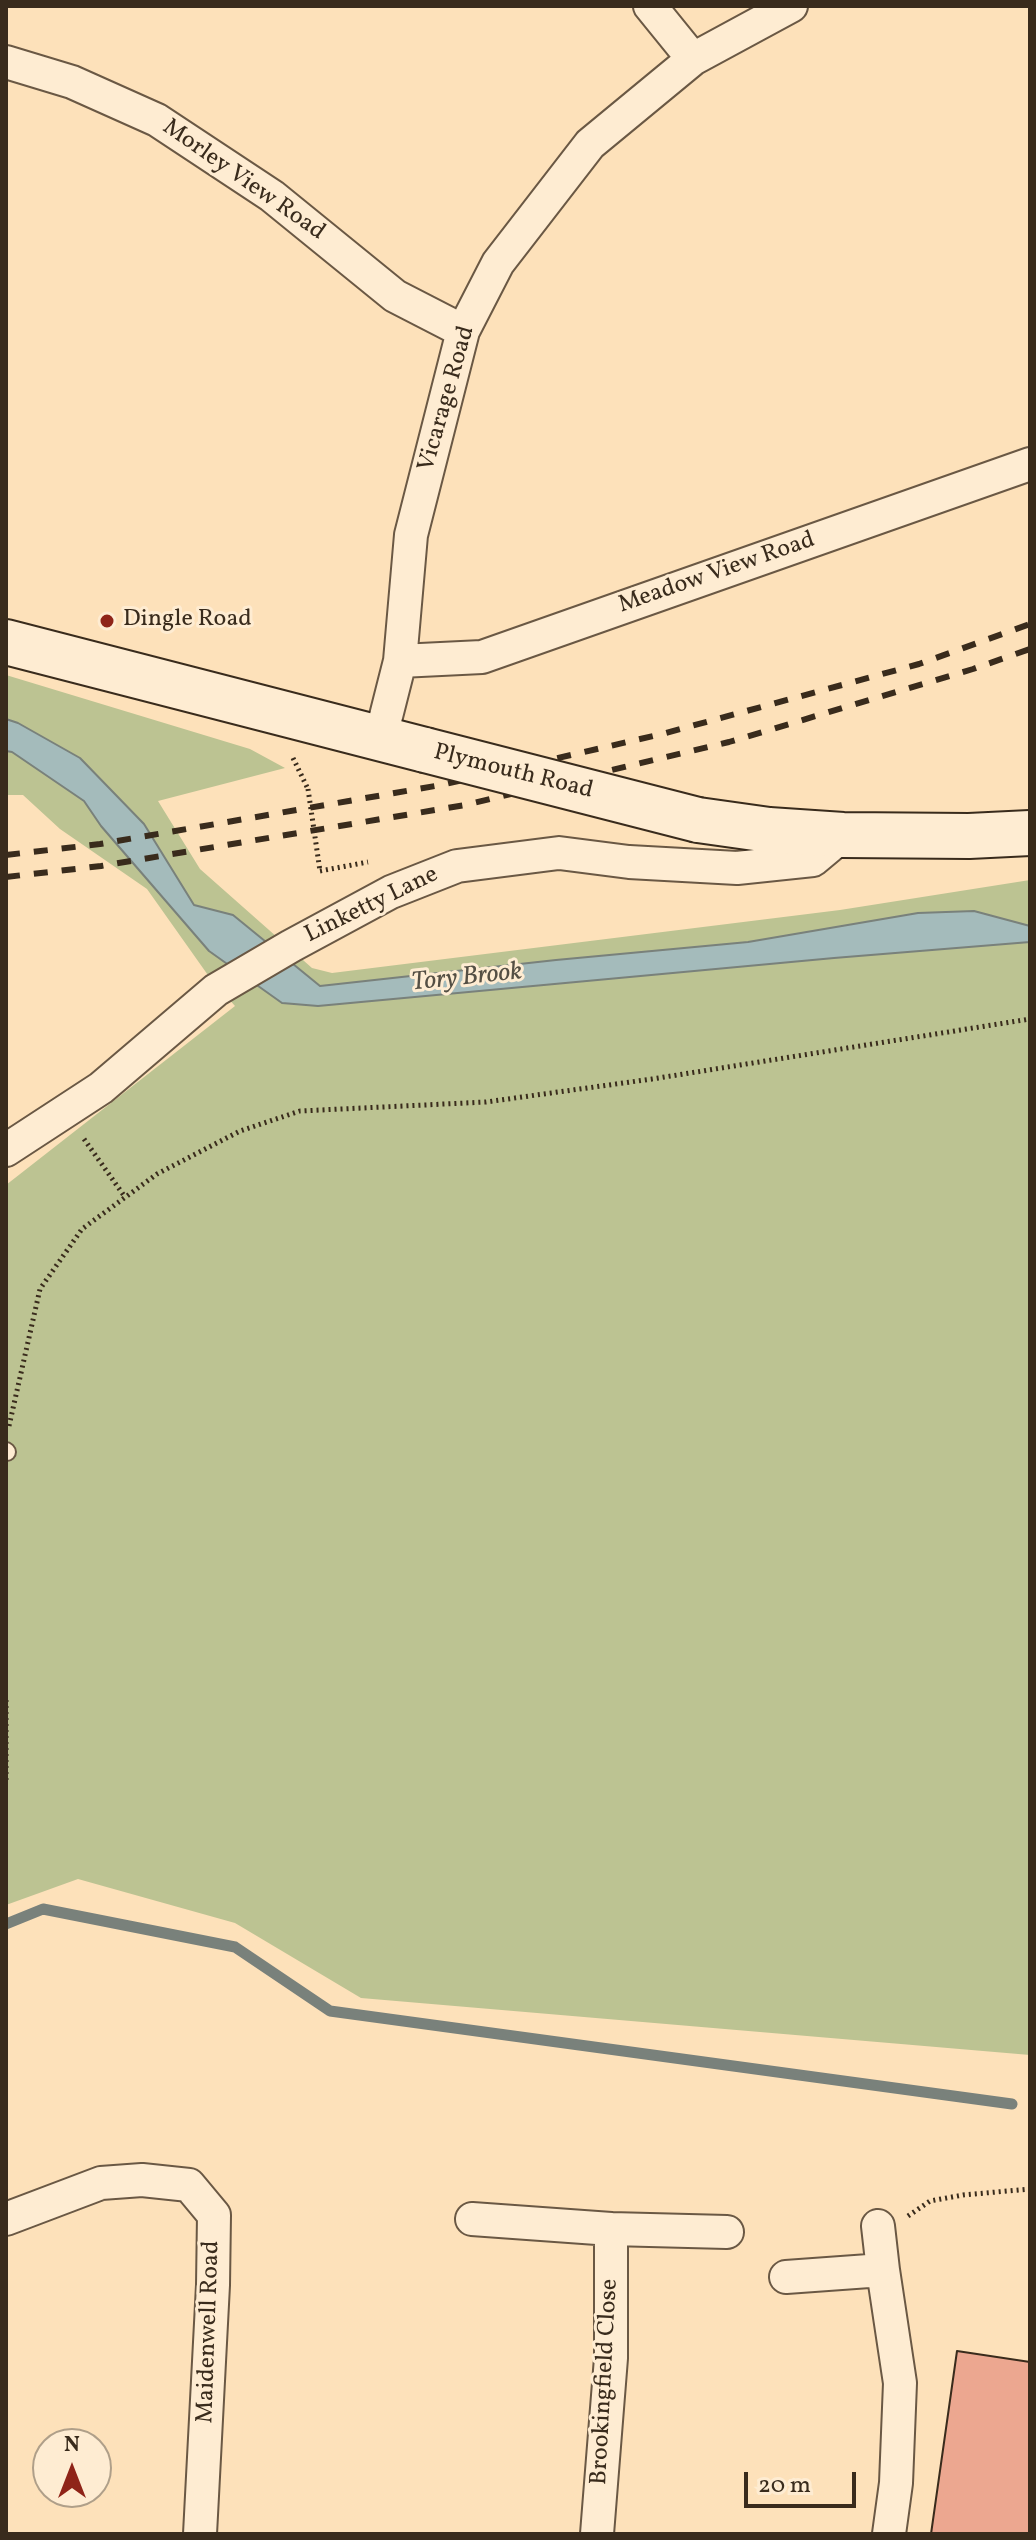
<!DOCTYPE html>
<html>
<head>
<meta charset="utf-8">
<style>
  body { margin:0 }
  #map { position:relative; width:1036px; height:2540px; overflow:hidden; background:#fde1ba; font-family:Vollkorn,serif }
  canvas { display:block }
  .frame { position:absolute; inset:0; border:8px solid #392b1c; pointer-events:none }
  .north { position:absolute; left:32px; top:2428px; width:80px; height:80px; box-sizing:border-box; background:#feecd2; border:2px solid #af9f89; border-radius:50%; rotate:0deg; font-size:22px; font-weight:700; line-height:32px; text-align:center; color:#392b1c }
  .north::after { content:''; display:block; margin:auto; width:28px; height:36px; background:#8f2418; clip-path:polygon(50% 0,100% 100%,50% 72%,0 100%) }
  .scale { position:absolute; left:744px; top:2472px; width:112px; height:36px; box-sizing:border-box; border:4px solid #392b1c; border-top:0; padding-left:10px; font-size:24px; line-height:28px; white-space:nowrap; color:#392b1c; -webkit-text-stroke:6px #feecd2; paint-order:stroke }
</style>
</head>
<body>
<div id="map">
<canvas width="1036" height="2540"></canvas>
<div class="frame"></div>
<div class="north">N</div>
<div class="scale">20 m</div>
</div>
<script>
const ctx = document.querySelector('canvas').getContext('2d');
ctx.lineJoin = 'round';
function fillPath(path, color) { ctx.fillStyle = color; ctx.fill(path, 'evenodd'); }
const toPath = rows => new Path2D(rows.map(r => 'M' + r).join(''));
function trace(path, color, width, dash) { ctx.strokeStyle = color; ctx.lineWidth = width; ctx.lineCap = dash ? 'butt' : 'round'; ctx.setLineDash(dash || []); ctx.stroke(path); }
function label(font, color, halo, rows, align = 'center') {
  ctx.font = font + ' Vollkorn,serif'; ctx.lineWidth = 6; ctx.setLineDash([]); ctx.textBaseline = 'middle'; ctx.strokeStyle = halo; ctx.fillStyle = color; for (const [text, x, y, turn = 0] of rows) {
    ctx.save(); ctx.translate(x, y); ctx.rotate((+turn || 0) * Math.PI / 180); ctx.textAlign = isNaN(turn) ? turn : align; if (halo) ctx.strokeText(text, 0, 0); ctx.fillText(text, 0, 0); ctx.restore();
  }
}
fillPath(toPath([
  [6,675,250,749,285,768,158,801,200,869,312,968,332,973,840,910,1030,880,1030,2055,361,1998,235,1923,78,1879,6,1905,6,1185,235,1006,210,978,147,889,60,829,23,795,6,795]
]), '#bcc392');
const water = toPath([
  [6,719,18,723,80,758,144,824,194,905,233,915,320,986,556,960,748,942,918,913,974,911,1030,926,1030,942,834,958,318,1006,282,1003,209,951,101,826,84,801,12,752,6,751,6,719]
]);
fillPath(water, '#a4bbbb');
trace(water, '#79817b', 2);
trace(toPath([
  [6,1924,43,1909,235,1947,330,2011,1012,2104]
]), '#79817b', 11);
const building = toPath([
  [957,2351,1030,2362,1030,2534,931,2534,957,2351]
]);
fillPath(building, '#eca790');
trace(building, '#392b1c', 2);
const service = toPath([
  [6,1451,7,1452]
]);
const minor = toPath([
  [650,6,693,59],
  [6,62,72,82,157,120,272,196,395,296,463,331],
  [400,661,482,657,1030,464],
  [380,740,400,661,411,535,463,331,498,263,590,144,693,59,791,6],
  [6,1150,101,1088,216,990,291,946,391,892,457,866,559,853,629,862,737,868,813,860,843,835],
  [6,2219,101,2183,142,2180,189,2185,214,2215,213,2285,200,2534],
  [472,2219,611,2229,611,2358,597,2534],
  [878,2226,883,2270],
  [611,2229,727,2232],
  [786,2277,883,2270,900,2383,896,2483,889,2534]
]);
const secondary = toPath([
  [6,642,425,750],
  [698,820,769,830,843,835,969,836,1030,833]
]);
trace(service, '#6a5844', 20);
trace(minor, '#6a5844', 36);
trace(secondary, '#392b1c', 48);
trace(toPath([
  [293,758,308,789],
  [320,871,368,862],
  [84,1139,125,1197],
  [9,1426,40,1289,82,1229,157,1174,240,1131,300,1111,486,1102,652,1079,1030,1019],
  [6,1700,6,1784],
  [908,2216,930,2201,963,2195,1030,2189]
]), '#392b1c', 5, [2, 4]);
trace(service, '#feecd2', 16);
trace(minor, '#feecd2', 32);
trace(secondary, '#feecd2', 44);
trace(toPath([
  [6,855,100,844,441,785,662,734,919,664,1030,624],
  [6,877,101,866,465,805,729,742,973,669,1030,649]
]), '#392b1c', 6, [14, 14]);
const secondaryBridge = toPath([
  [425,750,698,820]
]);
trace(secondaryBridge, '#392b1c', 48, []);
trace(toPath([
  [308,789,320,871]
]), '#392b1c', 5, [2, 4]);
trace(secondaryBridge, '#feecd2', 44);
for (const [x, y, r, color] of [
  [107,621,8,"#8f2418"]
]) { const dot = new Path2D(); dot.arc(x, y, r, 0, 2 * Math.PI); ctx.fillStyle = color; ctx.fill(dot); trace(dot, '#feecd2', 3); }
label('24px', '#392b1c', '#feecd2', [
  ["Morley View Road",243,181,35],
  ["Vicarage Road",448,399,-74],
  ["Meadow View Road",717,574,-19],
  ["Plymouth Road",513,773,14],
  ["Linketty Lane",372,906,-26],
  ["Maidenwell Road",210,2332,-88],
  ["Brookingfield Close",606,2382,-87]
]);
label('24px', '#392b1c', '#feecd2', [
  ["Dingle Road",123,621]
], 'left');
label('italic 26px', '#544f44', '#feecd2', [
  ["Tory Brook",467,979,-6]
]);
</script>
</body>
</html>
